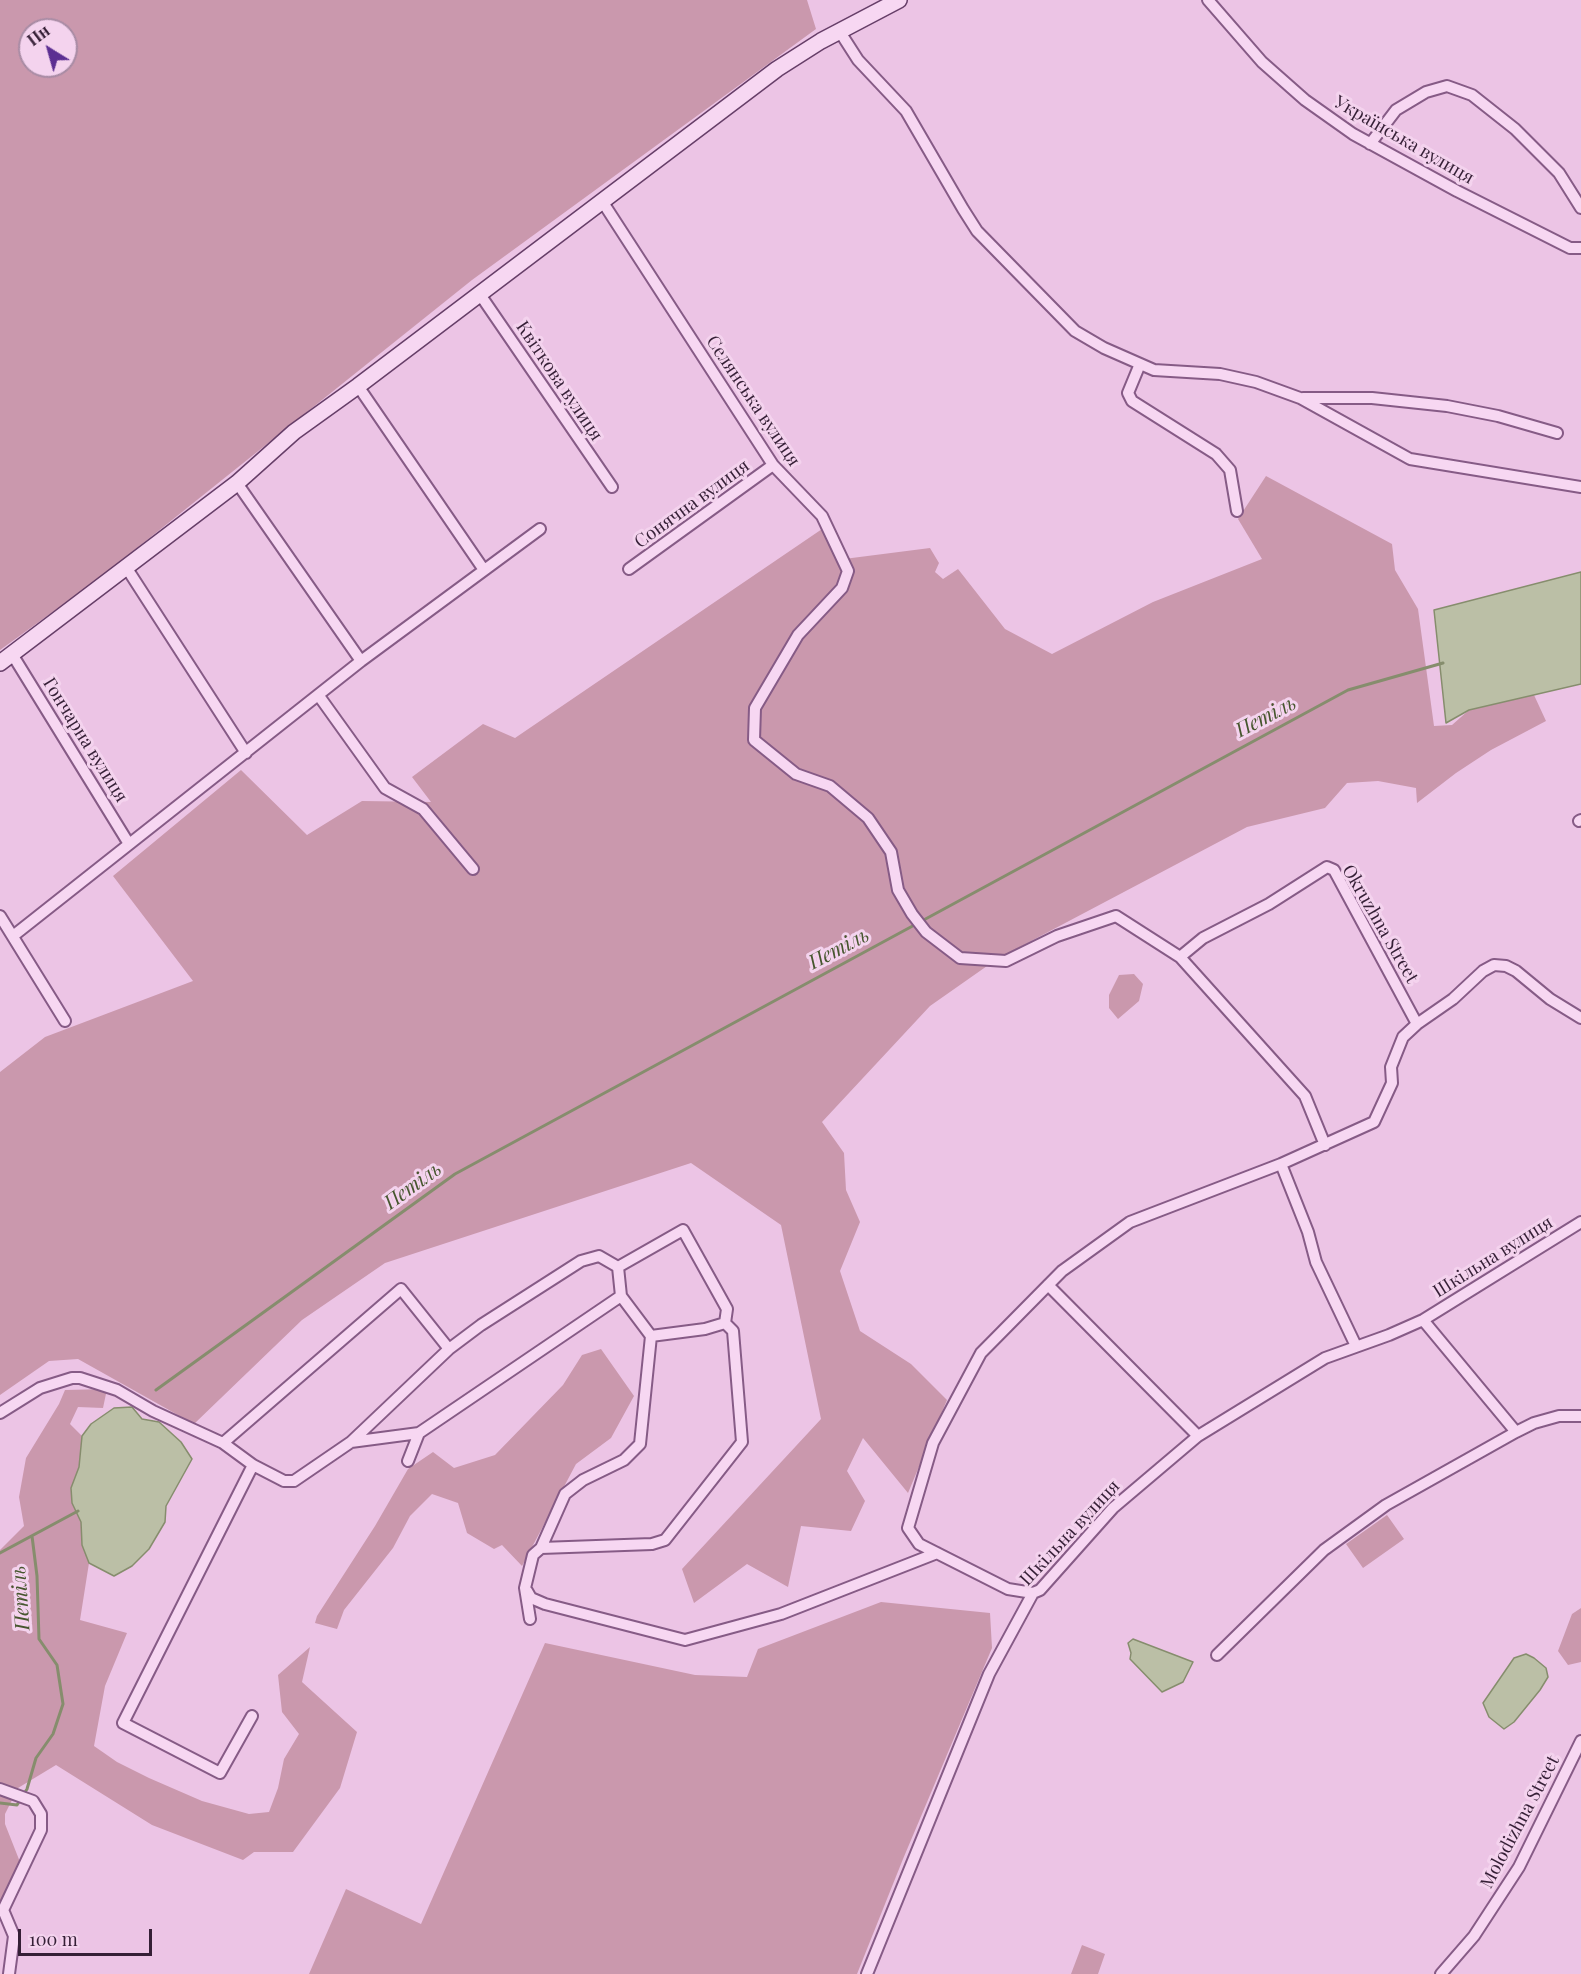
<!DOCTYPE html>
<html>
<head>
<meta charset="utf-8">
<style>
  body { margin:0 }
  #map { position:relative; width:1581px; height:1974px; overflow:hidden; background:#ecc4e5; font-family:"Playfair Display",serif }
  canvas { display:block }
  .north { position:absolute; left:18px; top:18px; width:60px; height:60px; box-sizing:border-box; background:#f4d3ee; border:2px solid #a88ba4; border-radius:50%; rotate:323deg; font-size:16px; font-weight:700; line-height:24px; text-align:center; color:#351f36 }
  .north::after { content:''; display:block; margin:auto; width:21px; height:27px; background:#5c2e92; clip-path:polygon(50% 0,100% 100%,50% 72%,0 100%) }
  .scale { position:absolute; left:18px; top:1929px; width:134px; height:27px; box-sizing:border-box; border:3px solid #351f36; border-top:0; padding-left:8px; font-size:18px; line-height:21px; white-space:nowrap; color:#351f36; -webkit-text-stroke:4px #f4d3ee; paint-order:stroke }
</style>
</head>
<body>
<div id="map">
<canvas width="1581" height="1974"></canvas>
<div class="north">Пн</div>
<div class="scale">100 m</div>
</div>
<script>
const ctx = document.querySelector('canvas').getContext('2d');
ctx.lineJoin = 'round';
function fillPath(path, color) { ctx.fillStyle = color; ctx.fill(path, 'evenodd'); }
const toPath = rows => new Path2D(rows.map(r => 'M' + r).join(''));
function trace(path, color, width, dash) { ctx.strokeStyle = color; ctx.lineWidth = width; ctx.lineCap = dash ? 'butt' : 'round'; ctx.setLineDash(dash || []); ctx.stroke(path); }
function label(font, color, halo, rows, align = 'center') {
  ctx.font = font + ' "Playfair Display",serif'; ctx.lineWidth = 6; ctx.setLineDash([]); ctx.textBaseline = 'middle'; ctx.strokeStyle = halo; ctx.fillStyle = color; for (const [text, x, y, turn = 0] of rows) {
    ctx.save(); ctx.translate(x, y); ctx.rotate((+turn || 0) * Math.PI / 180); ctx.textAlign = isNaN(turn) ? turn : align; if (halo) ctx.strokeText(text, 0, 0); ctx.fillText(text, 0, 0); ctx.restore();
  }
}
fillPath(toPath([
  [0,0,807,0,816,29,472,280,97,580,0,650],
  [30,30,66,30,66,66,30,66],
  [1266,476,1392,544,1395,570,1418,609,1434,726,1452,725,1469,710,1534,695,1546,721,1491,750,1456,773,1417,803,1416,788,1378,781,1347,783,1325,808,1247,827,997,959,930,1006,822,1122,844,1153,846,1190,860,1222,840,1271,860,1331,911,1364,947,1400,908,1493,863,1438,847,1471,865,1501,851,1531,801,1526,788,1587,747,1564,694,1603,682,1569,821,1419,781,1225,691,1163,385,1263,302,1320,194,1424,78,1359,49,1361,0,1395,0,1072,45,1037,193,981,113,876,241,770,307,835,362,801,431,802,412,777,483,724,515,738,825,527,844,559,930,548,939,563,935,572,943,579,958,569,1005,629,1052,654,1153,602,1262,559,1238,519],
  [1134,974,1143,984,1139,1001,1118,1019,1109,1008,1109,995,1119,975],
  [601,1349,634,1396,611,1438,576,1464,522,1566,502,1545,494,1549,467,1533,458,1503,432,1494,410,1516,393,1548,344,1610,337,1629,315,1623,317,1616,375,1526,408,1469,433,1452,454,1468,495,1455,563,1385,582,1355],
  [107,1389,103,1408,78,1407,70,1424,82,1436,79,1467,71,1488,72,1503,81,1522,82,1545,89,1563,80,1620,127,1633,105,1686,94,1746,117,1762,149,1778,202,1801,249,1814,269,1812,278,1788,284,1759,299,1734,282,1712,278,1675,310,1647,302,1682,357,1732,340,1788,293,1852,254,1852,243,1860,152,1825,56,1765,18,1788,5,1814,5,1824,20,1862,0,1905,0,1550,24,1526,19,1497,26,1458,59,1404,65,1390],
  [1387,1515,1404,1539,1363,1568,1346,1544],
  [881,1602,990,1613,992,1648,903,1859,857,1974,309,1974,346,1889,421,1924,545,1643,695,1675,747,1677,758,1649],
  [1581,1608,1581,1662,1568,1665,1558,1651,1572,1614],
  [1082,1945,1105,1954,1098,1974,1071,1974]
]), '#ca98ad');
const water = toPath([
  [1581,572,1581,684,1469,710,1446,723,1434,610,1581,572],
  [132,1407,142,1419,159,1422,181,1442,192,1459,166,1506,165,1522,149,1549,132,1566,114,1576,89,1563,82,1545,81,1522,72,1503,71,1488,79,1467,82,1436,91,1424,114,1408,132,1407],
  [1133,1639,1193,1662,1183,1682,1162,1692,1130,1659,1131,1653,1128,1643,1133,1639],
  [1526,1654,1534,1658,1546,1668,1548,1677,1540,1690,1514,1722,1504,1729,1489,1717,1483,1703,1514,1658,1526,1654]
]);
fillPath(water, '#bbbfa6');
trace(water, '#868d6d', 1.5);
trace(toPath([
  [156,1390,455,1174,1348,690,1443,663],
  [0,1553,78,1511],
  [0,1803,17,1805,27,1789,36,1758,53,1734,63,1704,57,1665,39,1639,37,1576,32,1536]
]), '#868d6d', 3);
const street = toPath([
  [1208,0,1262,62,1305,100,1353,134,1457,191,1570,248,1581,248],
  [840,32,858,60,906,111,963,209,977,231,1075,331,1104,348,1154,370,1220,374,1256,382,1300,398,1410,459,1581,487],
  [1370,144,1396,110,1426,92,1447,86,1472,95,1515,129,1559,173,1581,208],
  [602,201,773,465,822,516,848,571,842,588,798,635,755,708,754,740,796,774,830,786,868,818,891,852,898,890,912,914,926,932,960,958,1006,961,1057,936,1116,916,1180,957,1305,1096,1325,1145],
  [479,293,612,487],
  [1140,364,1128,393,1132,401,1216,454,1230,470,1237,511],
  [358,386,484,570],
  [1303,398,1372,398,1447,406,1498,416,1557,433],
  [237,483,361,661],
  [126,567,246,753],
  [629,569,773,465],
  [12,654,129,844],
  [319,696,385,788,423,809,473,869],
  [1579,821,1581,820],
  [0,916,65,1021],
  [13,936,361,661,540,529],
  [1180,957,1203,938,1269,904,1327,867,1334,870,1417,1024],
  [618,1267,683,1230,727,1309,725,1323],
  [1048,1285,1198,1436],
  [1356,1346,1316,1262,1308,1232,1281,1164,1374,1122,1392,1083,1391,1067,1403,1037,1417,1024,1453,999,1483,971,1494,965,1506,966,1516,971,1550,999,1581,1018],
  [449,1349,481,1325,581,1261,599,1256,618,1267,621,1296],
  [0,1413,40,1388,72,1378,80,1378,117,1390,153,1411,223,1443,253,1465,284,1481,294,1481,351,1442,419,1433,408,1461],
  [1516,1432,1534,1423,1559,1416,1581,1416],
  [419,1433,621,1296,651,1336,705,1329,725,1323,733,1331,742,1442,665,1540,652,1544,541,1548,533,1555,525,1588,530,1619],
  [223,1443,401,1289,449,1349,351,1442],
  [541,1548,565,1494,583,1480,624,1460,640,1444,651,1336],
  [527,1591,531,1598,545,1604,685,1640,781,1614,937,1553],
  [1033,1593,1008,1589,919,1544,908,1528,933,1443,981,1353,1062,1271,1130,1222,1281,1164],
  [1217,1655,1324,1550,1386,1505,1516,1432,1423,1320],
  [252,1716,220,1773,123,1723,253,1465],
  [0,1789,33,1801,41,1814,41,1830,3,1910,14,1936,9,1974],
  [867,1974,989,1674,1033,1593,1040,1590,1113,1508,1198,1436,1325,1358,1389,1335,1423,1320,1581,1222],
  [1441,1974,1474,1936,1519,1867,1581,1741]
]);
const secondary = toPath([
  [0,663,237,483,294,432,358,386,777,69,821,41,899,0]
]);
trace(street, '#865b86', 14);
trace(secondary, '#663e68', 18);
trace(street, '#f7d7f2', 10);
trace(secondary, '#f7d7f2', 15);
label('18px', '#351f36', '#f4d3ee', [
  ["Українська вулиця",1404,140,30],
  ["Квіткова вулиця",559,381,56],
  ["Селянська вулиця",753,401,56],
  ["Сонячна вулиця",692,504,-36],
  ["Гончарна вулиця",85,740,58],
  ["Okruzhna Street",1380,924,60],
  ["Шкільна вулиця",1493,1257,-32],
  ["Шкільна вулиця",1070,1533,-47],
  ["Molodizhna Street",1520,1822,-62]
]);
label('italic 20px', '#46562e', '#f4d3ee', [
  ["Петіль",1266,717,-28],
  ["Петіль",839,949,-28],
  ["Петіль",413,1186,-36],
  ["Петіль",21,1598,-94]
]);
</script>
</body>
</html>
